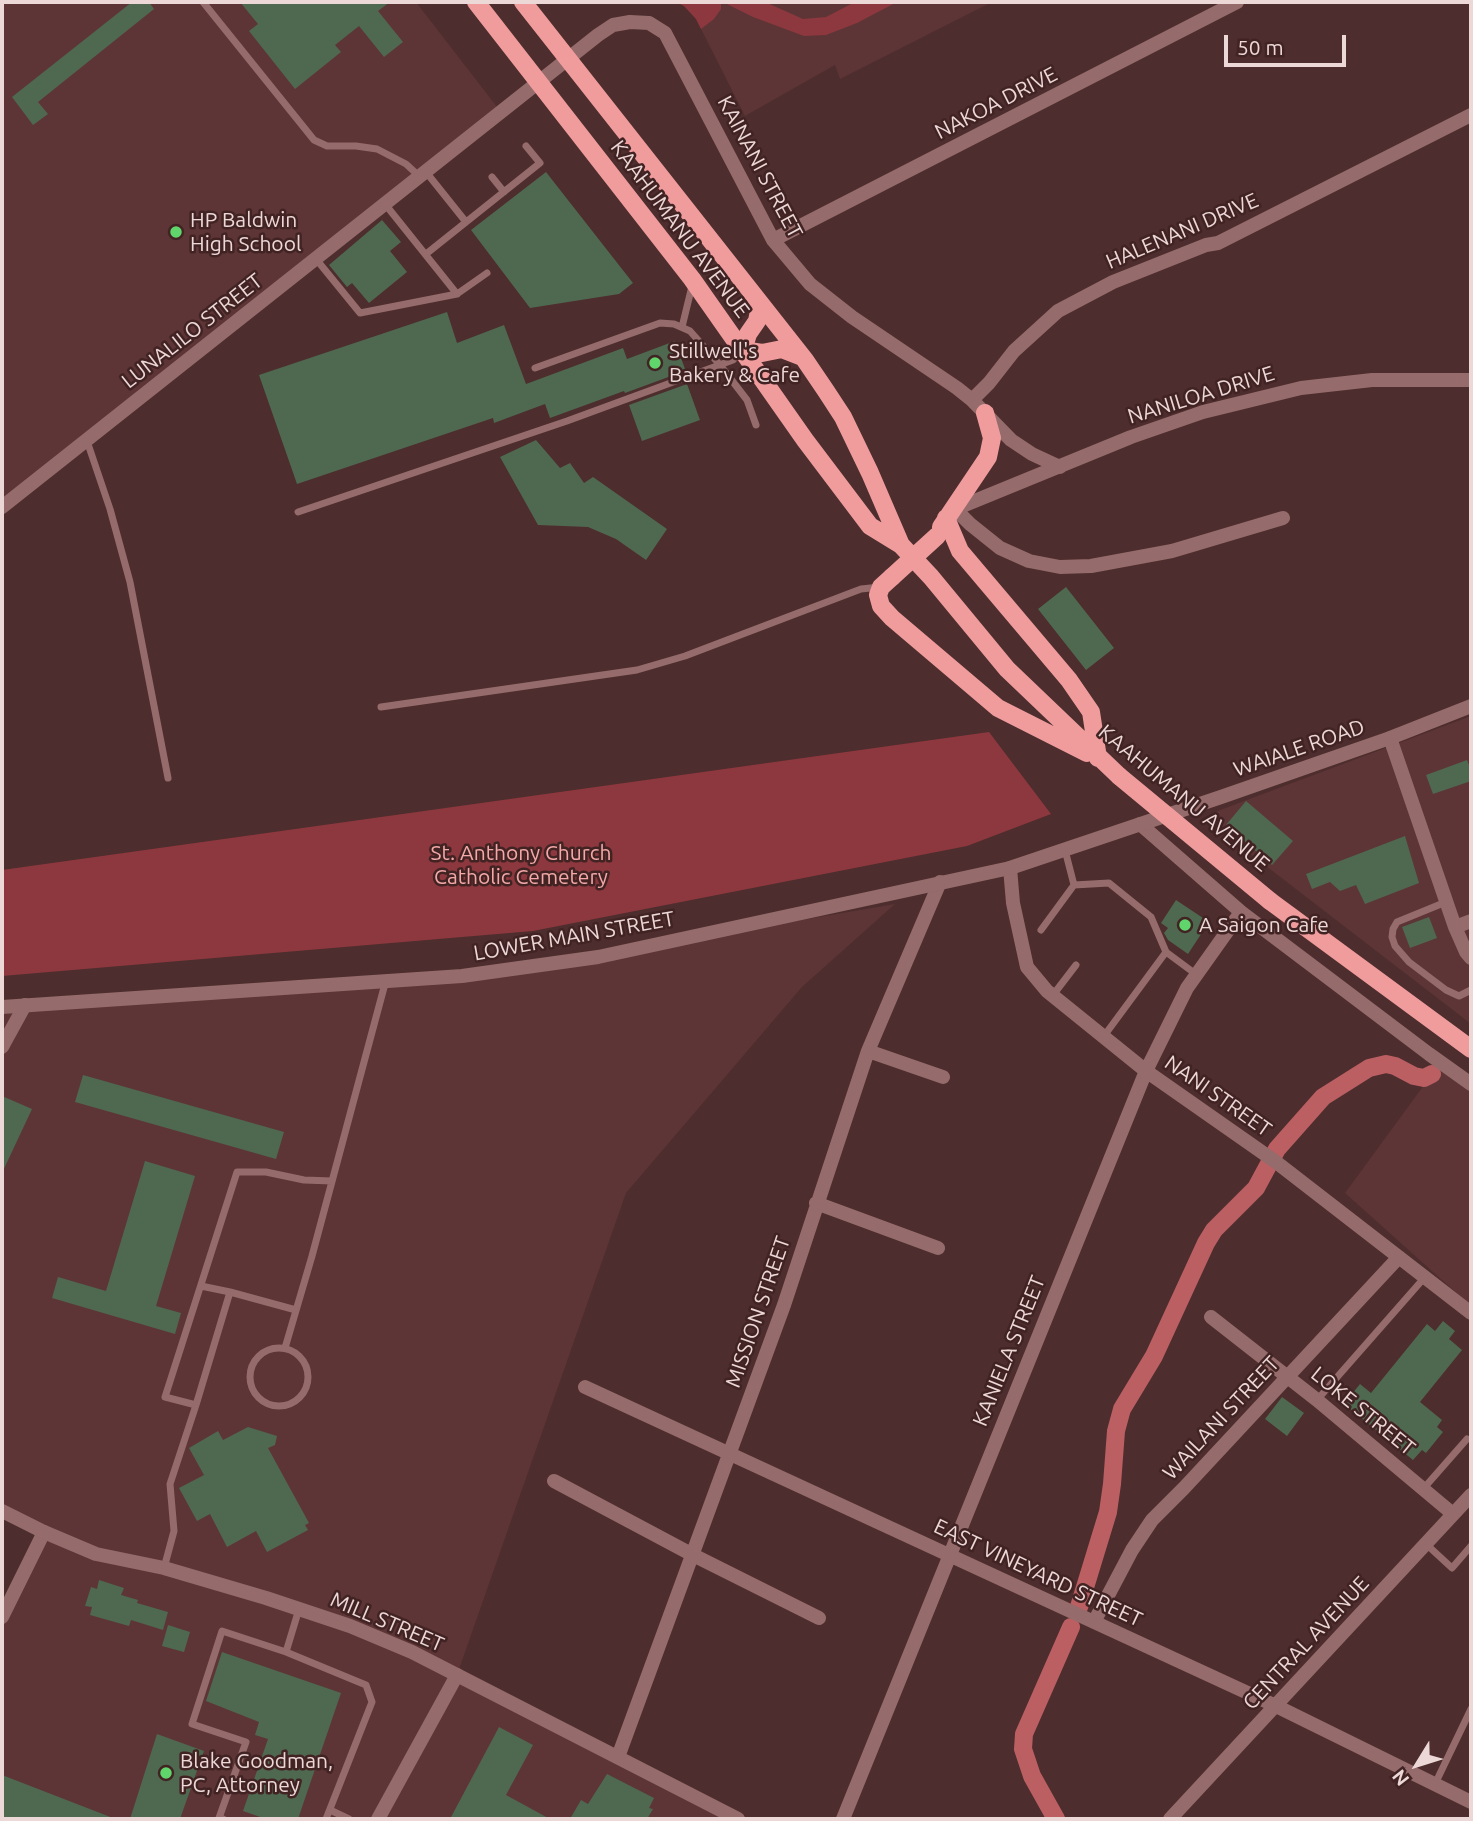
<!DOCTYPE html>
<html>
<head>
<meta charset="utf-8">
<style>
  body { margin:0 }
  #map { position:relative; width:1473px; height:1821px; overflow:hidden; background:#4d2d2d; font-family:Ubuntu,sans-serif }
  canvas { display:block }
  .frame { position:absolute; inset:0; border:4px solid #edd8d8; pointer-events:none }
  .north { position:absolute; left:1382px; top:1730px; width:70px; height:70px; -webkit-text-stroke:5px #422323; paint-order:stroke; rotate:232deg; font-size:19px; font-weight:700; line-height:28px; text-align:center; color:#edd8d8 }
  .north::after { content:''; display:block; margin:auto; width:24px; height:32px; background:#edd8d8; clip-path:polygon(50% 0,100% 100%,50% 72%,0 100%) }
  .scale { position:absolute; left:1224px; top:35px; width:122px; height:32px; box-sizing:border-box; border:4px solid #edd8d8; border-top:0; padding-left:9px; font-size:21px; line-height:24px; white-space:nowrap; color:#edd8d8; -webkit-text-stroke:5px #422323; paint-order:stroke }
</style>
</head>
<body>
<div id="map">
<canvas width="1473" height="1821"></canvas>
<div class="frame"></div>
<div class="north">N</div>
<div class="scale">50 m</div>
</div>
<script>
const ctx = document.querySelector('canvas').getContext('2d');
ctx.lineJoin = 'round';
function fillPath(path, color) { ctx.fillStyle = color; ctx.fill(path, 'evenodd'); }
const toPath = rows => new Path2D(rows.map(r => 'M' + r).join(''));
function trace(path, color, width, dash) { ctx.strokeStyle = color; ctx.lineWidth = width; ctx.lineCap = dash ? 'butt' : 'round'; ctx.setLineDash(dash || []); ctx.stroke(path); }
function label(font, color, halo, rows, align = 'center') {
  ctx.font = font + ' Ubuntu,sans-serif'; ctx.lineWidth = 5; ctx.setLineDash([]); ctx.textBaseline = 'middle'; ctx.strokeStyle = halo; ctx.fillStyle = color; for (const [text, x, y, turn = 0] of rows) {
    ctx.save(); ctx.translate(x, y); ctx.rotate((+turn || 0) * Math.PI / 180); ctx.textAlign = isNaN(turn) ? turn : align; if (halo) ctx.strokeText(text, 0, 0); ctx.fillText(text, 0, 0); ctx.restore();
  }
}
fillPath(toPath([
  [2,2,416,2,501,112,2,507],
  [676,2,992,2,840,79,835,65,745,116,696,19,684,6],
  [1471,716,1471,1024,1205,819,1220,810],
  [895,904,802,987,626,1193,457,1675,738,1819,2,1819,2,1617,44,1532,2,1511,2,1011,462,978],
  [1443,1059,1471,1076,1471,1306,1345,1193]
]), '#5d3536');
fillPath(toPath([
  [676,2,721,2,721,9,714,19,701,29,696,19,684,6],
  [723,2,765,2,803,19,826,17,855,2,897,2,857,23,826,35,804,36,753,17],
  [989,732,1051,814,967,846,533,931,2,976,2,870]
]), '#8d383e');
trace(toPath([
  [1079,1607,1108,1512,1112,1484,1116,1431,1122,1409,1154,1356,1206,1243,1214,1230,1256,1188,1277,1149,1323,1097,1369,1068,1386,1064,1395,1066,1414,1076,1424,1078,1432,1074],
  [1056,1819,1032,1776,1023,1749,1024,1734,1071,1627]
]), '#bb5f62', 18);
fillPath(toPath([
  [132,2,149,2,154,9,38,102,48,114,33,125,12,97],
  [240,2,390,2,378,11,403,42,384,57,359,26,335,45,341,52,295,89,249,31,258,24],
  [546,172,633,283,619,294,530,308,471,230],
  [382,220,401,242,390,251,407,272,369,303,352,283,347,287,329,265],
  [447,312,457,343,504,325,526,384,623,348,627,359,675,341,685,369,682,370,682,372,625,393,624,391,550,418,545,404,494,423,493,418,297,484,259,375],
  [687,384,700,420,642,441,629,405],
  [536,440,560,468,570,463,584,483,593,477,667,529,646,560,616,539,588,527,538,525,500,457],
  [1066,587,1114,648,1086,670,1038,609],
  [1467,760,1471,770,1471,781,1433,794,1426,775],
  [1246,801,1293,841,1272,865,1226,825],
  [1405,836,1419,883,1365,904,1356,885,1340,891,1330,882,1312,889,1306,874],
  [1176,900,1209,922,1188,954,1168,940,1164,933,1168,928,1161,923],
  [1429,917,1437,938,1410,948,1402,927],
  [83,1075,284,1132,276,1159,75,1102],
  [2,1096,32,1109,2,1173],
  [145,1161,195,1176,156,1306,181,1313,175,1334,52,1298,58,1277,106,1291],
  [1443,1321,1455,1331,1449,1339,1462,1350,1420,1402,1442,1420,1437,1427,1443,1432,1426,1453,1422,1450,1413,1460,1344,1404,1360,1384,1371,1393,1427,1324,1435,1331],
  [1282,1397,1304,1413,1287,1436,1265,1419],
  [248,1427,277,1436,275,1445,268,1448,309,1523,305,1525,308,1530,267,1552,256,1531,227,1547,210,1514,197,1521,179,1488,204,1475,189,1448,218,1431,223,1440],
  [99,1580,124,1588,121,1595,138,1600,137,1603,168,1612,163,1630,131,1620,129,1626,90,1615,92,1607,85,1606,91,1587,97,1589],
  [168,1625,190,1632,184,1652,162,1646],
  [222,1652,341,1693,298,1819,266,1819,243,1811,268,1739,255,1735,259,1722,206,1701],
  [499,1727,533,1745,506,1795,550,1819,450,1819],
  [157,1734,204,1751,180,1819,130,1819],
  [607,1774,654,1798,649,1808,653,1809,647,1819,570,1819,581,1800,588,1804],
  [2,1775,113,1818,112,1819,2,1819]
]), '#4f6850');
trace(toPath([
  [203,2,314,140,327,146,356,146,377,149,406,164,419,176],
  [426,172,466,222],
  [492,177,504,192],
  [426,254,540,163,526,146],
  [316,259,360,313,457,294,385,204],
  [457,294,487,273],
  [682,327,692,286],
  [535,368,660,323,674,324,690,331,720,365,747,400,756,425],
  [87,441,110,509,130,582,168,778],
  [298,512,567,421,733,360,742,351],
  [381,707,637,670,685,656,861,589,880,587],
  [1074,885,1109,883,1151,917,1166,952,1197,975],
  [1446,902,1397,922,1393,929,1392,937,1395,946,1409,962,1446,990,1459,996,1471,990],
  [1041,930,1074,885,1065,850],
  [1053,995,1076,965],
  [1104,1036,1166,952],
  [201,1286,230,1292,296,1310],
  [285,1348,312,1256,386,980],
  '250 1377a29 29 0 1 1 58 0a29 29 0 1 1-58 0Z',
  [1317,1400,1425,1277],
  [196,1405,165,1397,237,1172,266,1172,304,1180,332,1181],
  [1424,1488,1467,1439],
  [1426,1544,1452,1568,1471,1546],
  [164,1568,174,1531,170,1484,196,1405,230,1292],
  [286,1652,366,1685,372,1702,326,1819],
  [1435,1784,1471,1709],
  [330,1810,349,1819],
  [223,1819,219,1818,246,1742,192,1724,222,1631,286,1652,299,1609]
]), '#956b6b', 7);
trace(toPath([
  [773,240,1237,2],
  [972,400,989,383,1014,351,1058,311,1113,282,1206,245,1218,243,1471,115],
  [2,507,598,35,613,25,630,22,649,23,665,33,773,240,810,284,852,317,957,388,972,400,1011,440,1032,454,1060,467],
  [1283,518,1172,551,1091,566,1060,567,1029,561,1000,548,970,524,955,509,1131,437,1203,412,1301,388,1372,380,1471,380],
  [1390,738,1455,927,1466,952,1471,958],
  [1140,824,1241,912,1429,1054,1471,1084],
  [1010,868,1013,903,1027,967,1047,991,1146,1071,1276,1162,1471,1313],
  [1455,927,1471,921],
  [2,1047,25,1005],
  [868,1051,943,1077],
  [816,1203,938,1248],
  [1211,1317,1317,1400,1453,1514],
  [585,1387,1276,1706,1471,1802],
  [554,1481,693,1555,819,1618],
  [2,1617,44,1532],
  [1094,1622,1132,1550,1152,1520,1184,1488,1399,1257],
  [618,1757,784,1305,868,1051,940,882],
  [378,1819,457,1675],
  [843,1819,1146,1071,1187,988,1241,912],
  [1170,1819,1471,1495]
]), '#956b6b', 14);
trace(toPath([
  [2,1007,462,976,598,957,1010,868,1221,797,1390,738,1471,706],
  [2,1511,44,1532,96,1554,164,1568,266,1598,350,1626,412,1652,738,1819]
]), '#956b6b', 14);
trace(toPath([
  [476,2,692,279,805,440,870,526,901,545,931,577,1007,669,1119,776],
  [523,2,805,360,826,391,843,417,870,473,901,545],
  [743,350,762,353,782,349,800,356],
  [743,350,748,334,757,321,759,311,756,299],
  [946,518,960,551,1069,680,1091,712,1098,758],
  [941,527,988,457,992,438,985,413],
  [892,577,881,587,878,595,881,606,892,618,998,708,1087,753],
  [1270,901,1471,1049]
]), '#f09c9d', 18);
trace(toPath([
  [892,577,937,536],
  [1119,776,1270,901]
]), '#f09c9d', 18);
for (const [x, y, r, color] of [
  [176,232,7,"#60d56b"],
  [655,363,7,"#60d56b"],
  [1185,925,7,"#60d56b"],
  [166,1773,7,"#60d56b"]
]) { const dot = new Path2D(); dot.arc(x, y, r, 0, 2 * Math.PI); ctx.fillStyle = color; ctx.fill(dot); trace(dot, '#422323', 2.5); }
label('21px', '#edd8d8', '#422323', [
  ["NAKOA DRIVE",996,103,-27],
  ["KAINANI STREET",760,167,62],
  ["KAAHUMANU AVENUE",680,229,53],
  ["HALENANI DRIVE",1182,231,-23],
  ["LUNALILO STREET",192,331,-38],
  ["NANILOA DRIVE",1201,395,-17],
  ["WAIALE ROAD",1299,748,-19],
  ["KAAHUMANU AVENUE",1184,798,40],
  ["LOWER MAIN STREET",574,936,-10],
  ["NANI STREET",1218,1096,35],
  ["MISSION STREET",758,1312,-71],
  ["KANIELA STREET",1009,1351,-68],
  ["LOKE STREET",1363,1411,39],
  ["WAILANI STREET",1221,1418,-47],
  ["EAST VINEYARD STREET",1038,1573,25],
  ["MILL STREET",387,1622,23],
  ["CENTRAL AVENUE",1306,1643,-47]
]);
label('21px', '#edd8d8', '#422323', [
  ["HP Baldwin",190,220],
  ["High School",190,244],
  ["Stillwell's",669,351],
  ["Bakery & Cafe",669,375],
  ["A Saigon Cafe",1199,925],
  ["Blake Goodman,",180,1761],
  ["PC, Attorney",180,1785]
], 'left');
label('21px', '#f4a8a8', '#422323', [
  ["St. Anthony Church",521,853],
  ["Catholic Cemetery",521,877]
]);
</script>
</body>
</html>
